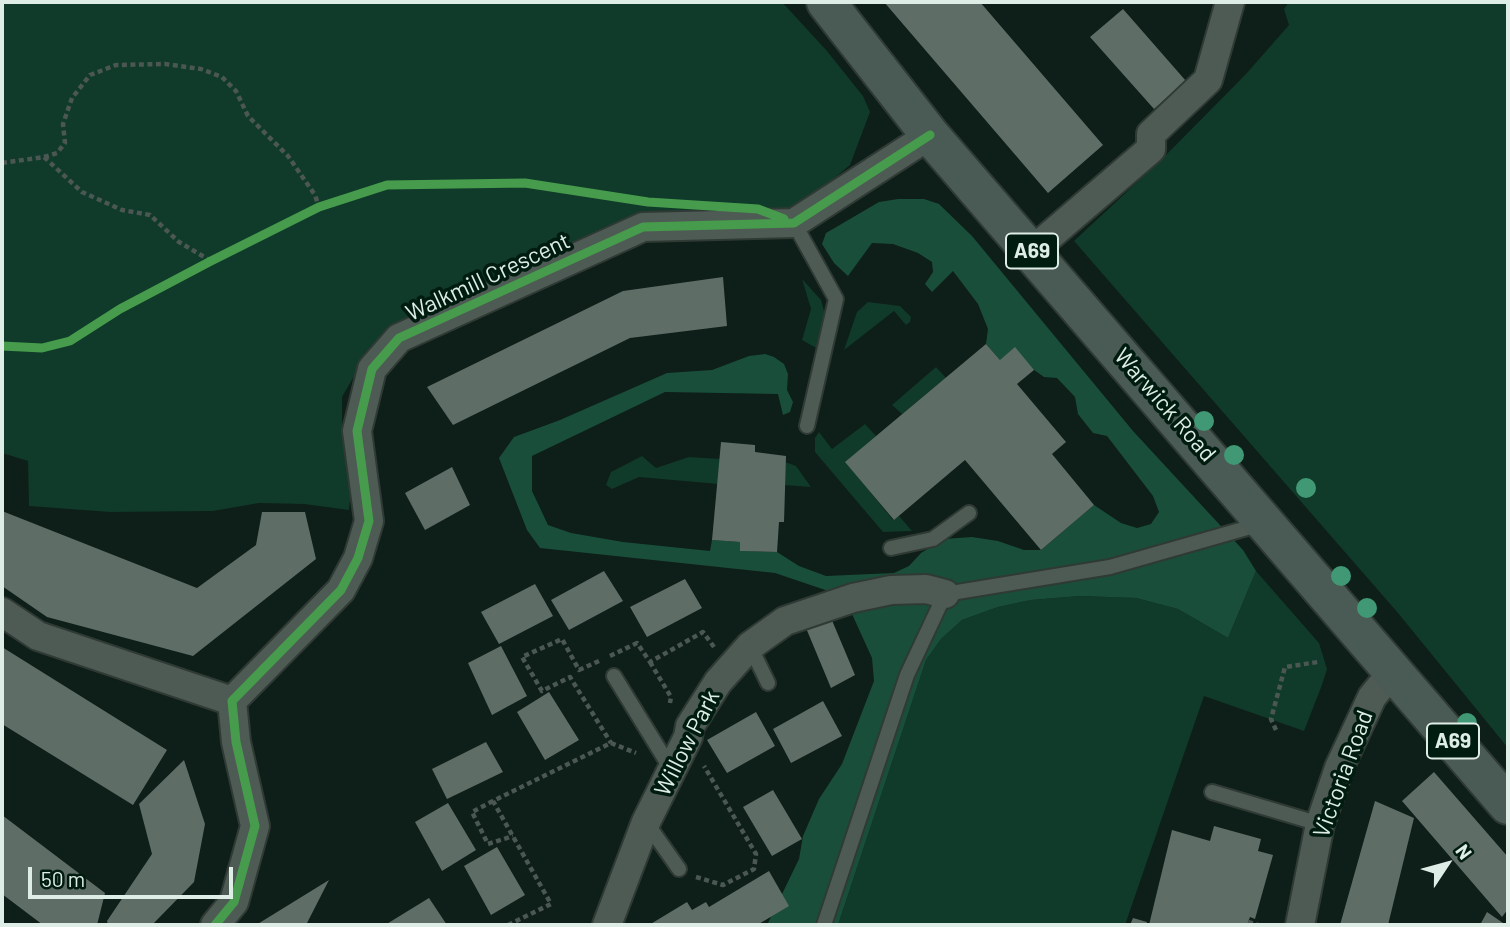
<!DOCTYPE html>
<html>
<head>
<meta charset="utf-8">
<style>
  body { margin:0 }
  #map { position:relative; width:1510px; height:927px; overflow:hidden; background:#0e1e18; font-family:Barlow,sans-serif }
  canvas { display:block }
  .frame { position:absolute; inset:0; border:4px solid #deeee6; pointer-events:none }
  .north { position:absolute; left:1412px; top:829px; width:70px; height:70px; -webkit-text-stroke:5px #001c10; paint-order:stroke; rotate:54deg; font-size:19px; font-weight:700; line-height:28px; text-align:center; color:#deeee6 }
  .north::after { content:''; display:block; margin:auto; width:24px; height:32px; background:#deeee6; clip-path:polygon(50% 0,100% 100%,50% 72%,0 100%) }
  .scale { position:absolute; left:28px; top:867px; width:205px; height:32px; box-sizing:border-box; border:4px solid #deeee6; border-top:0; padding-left:9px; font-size:21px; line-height:24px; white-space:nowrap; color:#deeee6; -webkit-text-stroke:5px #001c10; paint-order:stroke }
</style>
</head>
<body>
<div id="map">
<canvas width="1510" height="927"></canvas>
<div class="frame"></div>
<div class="north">N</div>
<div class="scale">50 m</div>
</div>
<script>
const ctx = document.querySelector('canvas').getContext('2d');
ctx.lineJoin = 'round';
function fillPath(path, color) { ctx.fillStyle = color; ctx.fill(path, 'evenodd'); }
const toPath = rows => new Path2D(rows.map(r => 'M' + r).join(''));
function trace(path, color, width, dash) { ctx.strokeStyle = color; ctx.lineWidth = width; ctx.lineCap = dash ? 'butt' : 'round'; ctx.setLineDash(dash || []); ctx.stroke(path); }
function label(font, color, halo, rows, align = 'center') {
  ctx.font = font + ' Barlow,sans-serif'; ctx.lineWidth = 7; ctx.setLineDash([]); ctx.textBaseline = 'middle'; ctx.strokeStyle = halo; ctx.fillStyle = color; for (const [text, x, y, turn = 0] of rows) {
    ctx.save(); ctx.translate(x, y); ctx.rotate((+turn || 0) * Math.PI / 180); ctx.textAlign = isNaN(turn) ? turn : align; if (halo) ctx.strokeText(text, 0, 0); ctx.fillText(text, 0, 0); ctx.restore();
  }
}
fillPath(toPath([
  [2,2,782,2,827,51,863,96,870,112,850,165,792,214,680,213,367,362,353,378,342,397,342,422,351,490,349,510,304,504,259,503,213,511,110,512,29,506,28,461,2,453],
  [1289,2,1508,2,1508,748,1398,613,1074,241,1164,157,1246,74,1289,25,1284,9],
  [802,279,821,300,825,314,824,332,818,349,802,340,811,309],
  [868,302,900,306,911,317,910,322,906,325,894,311,844,350,857,312],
  [936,367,946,378,902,414,892,405],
  [865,424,876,436,846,462,893,520,899,516,912,531,883,532,815,452,815,438,819,432,832,449],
  [642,456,656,468,689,457,720,459,718,484,639,477,612,489,606,485,611,472],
  [785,462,796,466,811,487,783,485],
  [1256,571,1319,643,1327,669,1322,685,1304,731,1204,696,1125,925,838,925,926,660,941,639,962,620,998,607,1031,600,1080,596,1136,598,1178,609,1228,638]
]), '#103a29');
fillPath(toPath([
  [898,199,924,199,939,204,972,236,1133,431,1243,550,1256,571,1228,638,1178,609,1136,598,1080,596,1031,600,998,607,962,620,941,639,926,660,838,925,767,925,799,859,803,836,819,799,842,764,874,681,872,658,852,614,840,595,775,573,540,548,527,530,499,458,514,437,560,420,667,373,712,370,749,356,765,354,774,357,784,364,788,374,787,390,793,402,790,412,783,415,778,394,665,392,532,456,532,491,548,525,571,533,623,542,710,551,712,540,740,542,740,551,777,552,799,566,826,576,894,573,909,566,921,553,944,539,972,537,998,541,1024,550,1041,550,1094,505,1121,523,1137,528,1151,524,1159,512,1153,496,1107,436,1093,433,1078,414,1075,397,1057,378,1044,377,1034,370,1000,360,986,344,988,329,978,304,953,271,932,292,925,284,933,272,932,262,918,253,893,244,872,243,848,276,834,263,822,244,826,233,879,202]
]), '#194e3a');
fillPath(toPath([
  [884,2,980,2,1103,145,1048,193],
  [1123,9,1186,81,1154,109,1090,37],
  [723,277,727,326,630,338,453,425,427,387,623,291],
  [986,344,1000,360,1015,347,1034,370,1017,384,1066,442,1052,454,1094,505,1041,550,965,460,894,520,845,462],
  [721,442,755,445,755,452,786,456,784,522,779,522,777,552,740,551,740,542,712,540],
  [452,467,470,505,425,530,405,493],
  [2,511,197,588,256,545,262,512,305,512,316,559,193,656,47,617,2,586],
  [604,571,623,601,569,630,551,600],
  [685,579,702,608,647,637,630,607],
  [535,584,553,616,499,644,481,612],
  [831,618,855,675,831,688,806,628],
  [501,646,527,696,492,715,468,663],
  [2,647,167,750,133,805,2,724],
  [549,692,579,740,545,760,517,712],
  [823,701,842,736,791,763,773,729],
  [756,712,775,746,727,773,707,740],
  [486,742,503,772,447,799,432,769],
  [184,760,205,824,194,882,152,925,108,925,107,921,152,854,139,804],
  [1434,772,1508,857,1508,909,1502,917,1402,801],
  [773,790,802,839,772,856,743,807],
  [1375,801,1414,818,1388,925,1340,925],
  [448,803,476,850,442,871,415,822],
  [2,815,105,893,97,925,43,925,2,894],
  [1214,826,1261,839,1258,851,1273,855,1255,919,1250,917,1247,925,1149,925,1172,830,1210,841],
  [497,847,525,895,491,915,464,866],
  [769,871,789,906,757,925,649,925,687,902,692,910,706,902,709,907],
  [329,880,306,925,256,925],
  [429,898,447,925,385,925],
  [1487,912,1506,925,1480,925],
  [1133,918,1147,922,1146,925,1130,925]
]), '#5f6d67');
const service = toPath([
  [794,223,836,299,807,426],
  [891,548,933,539,969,513],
  [750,646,768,683],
  [614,676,665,759,675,766],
  [1212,792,1320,824],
  [646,822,679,869],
  [824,925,907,675,945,594,1110,567,1261,524]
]);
const minor = toPath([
  [1032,251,1151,149,1151,134,1208,80,1230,2],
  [2,612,38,636,232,701],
  [215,925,234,902,255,826,236,742,232,701,341,590,358,558,369,521,357,431,372,369,399,338,643,227,794,223,930,135],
  [607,925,646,822,688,737,690,726,718,682,750,646,785,621,853,598,891,590,926,589,945,594],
  [1300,925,1320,824,1339,768,1372,697,1381,686,1398,676]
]);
const primary = toPath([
  [826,2,930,135,1508,805]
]);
trace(service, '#2f3a35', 18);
trace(minor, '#2f3a35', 32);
trace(primary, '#2f3a35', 42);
trace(toPath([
  [44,157,57,153,65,143,63,124,72,98,90,75,116,65,165,64,201,69,222,77,236,91,248,116,288,156,315,195,319,207],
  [2,163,44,157,82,192,122,210,150,215,179,242,211,261],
  [610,656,637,643,650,662,703,632,714,647],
  [599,661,579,670,562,639,522,657,542,691,570,677,611,743],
  [650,662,671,697,670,703],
  [1276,730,1271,719,1285,667,1318,662],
  [493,801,472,812,488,844,513,836],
  [696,877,723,885,754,869,756,854,704,766],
  [1248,922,1258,925],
  [508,925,551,904,493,801,611,743,636,753]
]), '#4b5752', 4.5, [5, 3.5]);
trace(service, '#4e5a54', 14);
trace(minor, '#4e5a54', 28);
trace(primary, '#4a5a54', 38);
trace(toPath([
  [2,346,42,348,70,341,120,309,211,261,319,207,387,185,525,183,648,202,758,209,784,219],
  [215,925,234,902,255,826,236,742,232,701,341,590,358,558,369,521,357,431,372,369,399,338,643,227,794,223,930,135]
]), '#469c4c', 9);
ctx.fillStyle = '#409875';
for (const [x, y] of [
  [1204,421],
  [1234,455],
  [1306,488],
  [1341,576],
  [1367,608],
  [1467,723]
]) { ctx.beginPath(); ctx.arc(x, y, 10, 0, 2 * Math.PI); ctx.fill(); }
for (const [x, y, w] of [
  [1032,251,52],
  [1453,741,52]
]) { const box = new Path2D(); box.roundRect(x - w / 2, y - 17.5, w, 35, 5); ctx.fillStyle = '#001c10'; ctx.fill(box); trace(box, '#deeee6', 2); }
label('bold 21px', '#deeee6', null, [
  ["A69",1032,251],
  ["A69",1453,741]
]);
label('23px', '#deeee6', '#001c10', [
  ["Walkmill Crescent",488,277,-25],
  ["Warwick Road",1165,405,49],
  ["Willow Park",687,743,-63],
  ["Victoria Road",1343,774,-70]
]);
</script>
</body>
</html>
